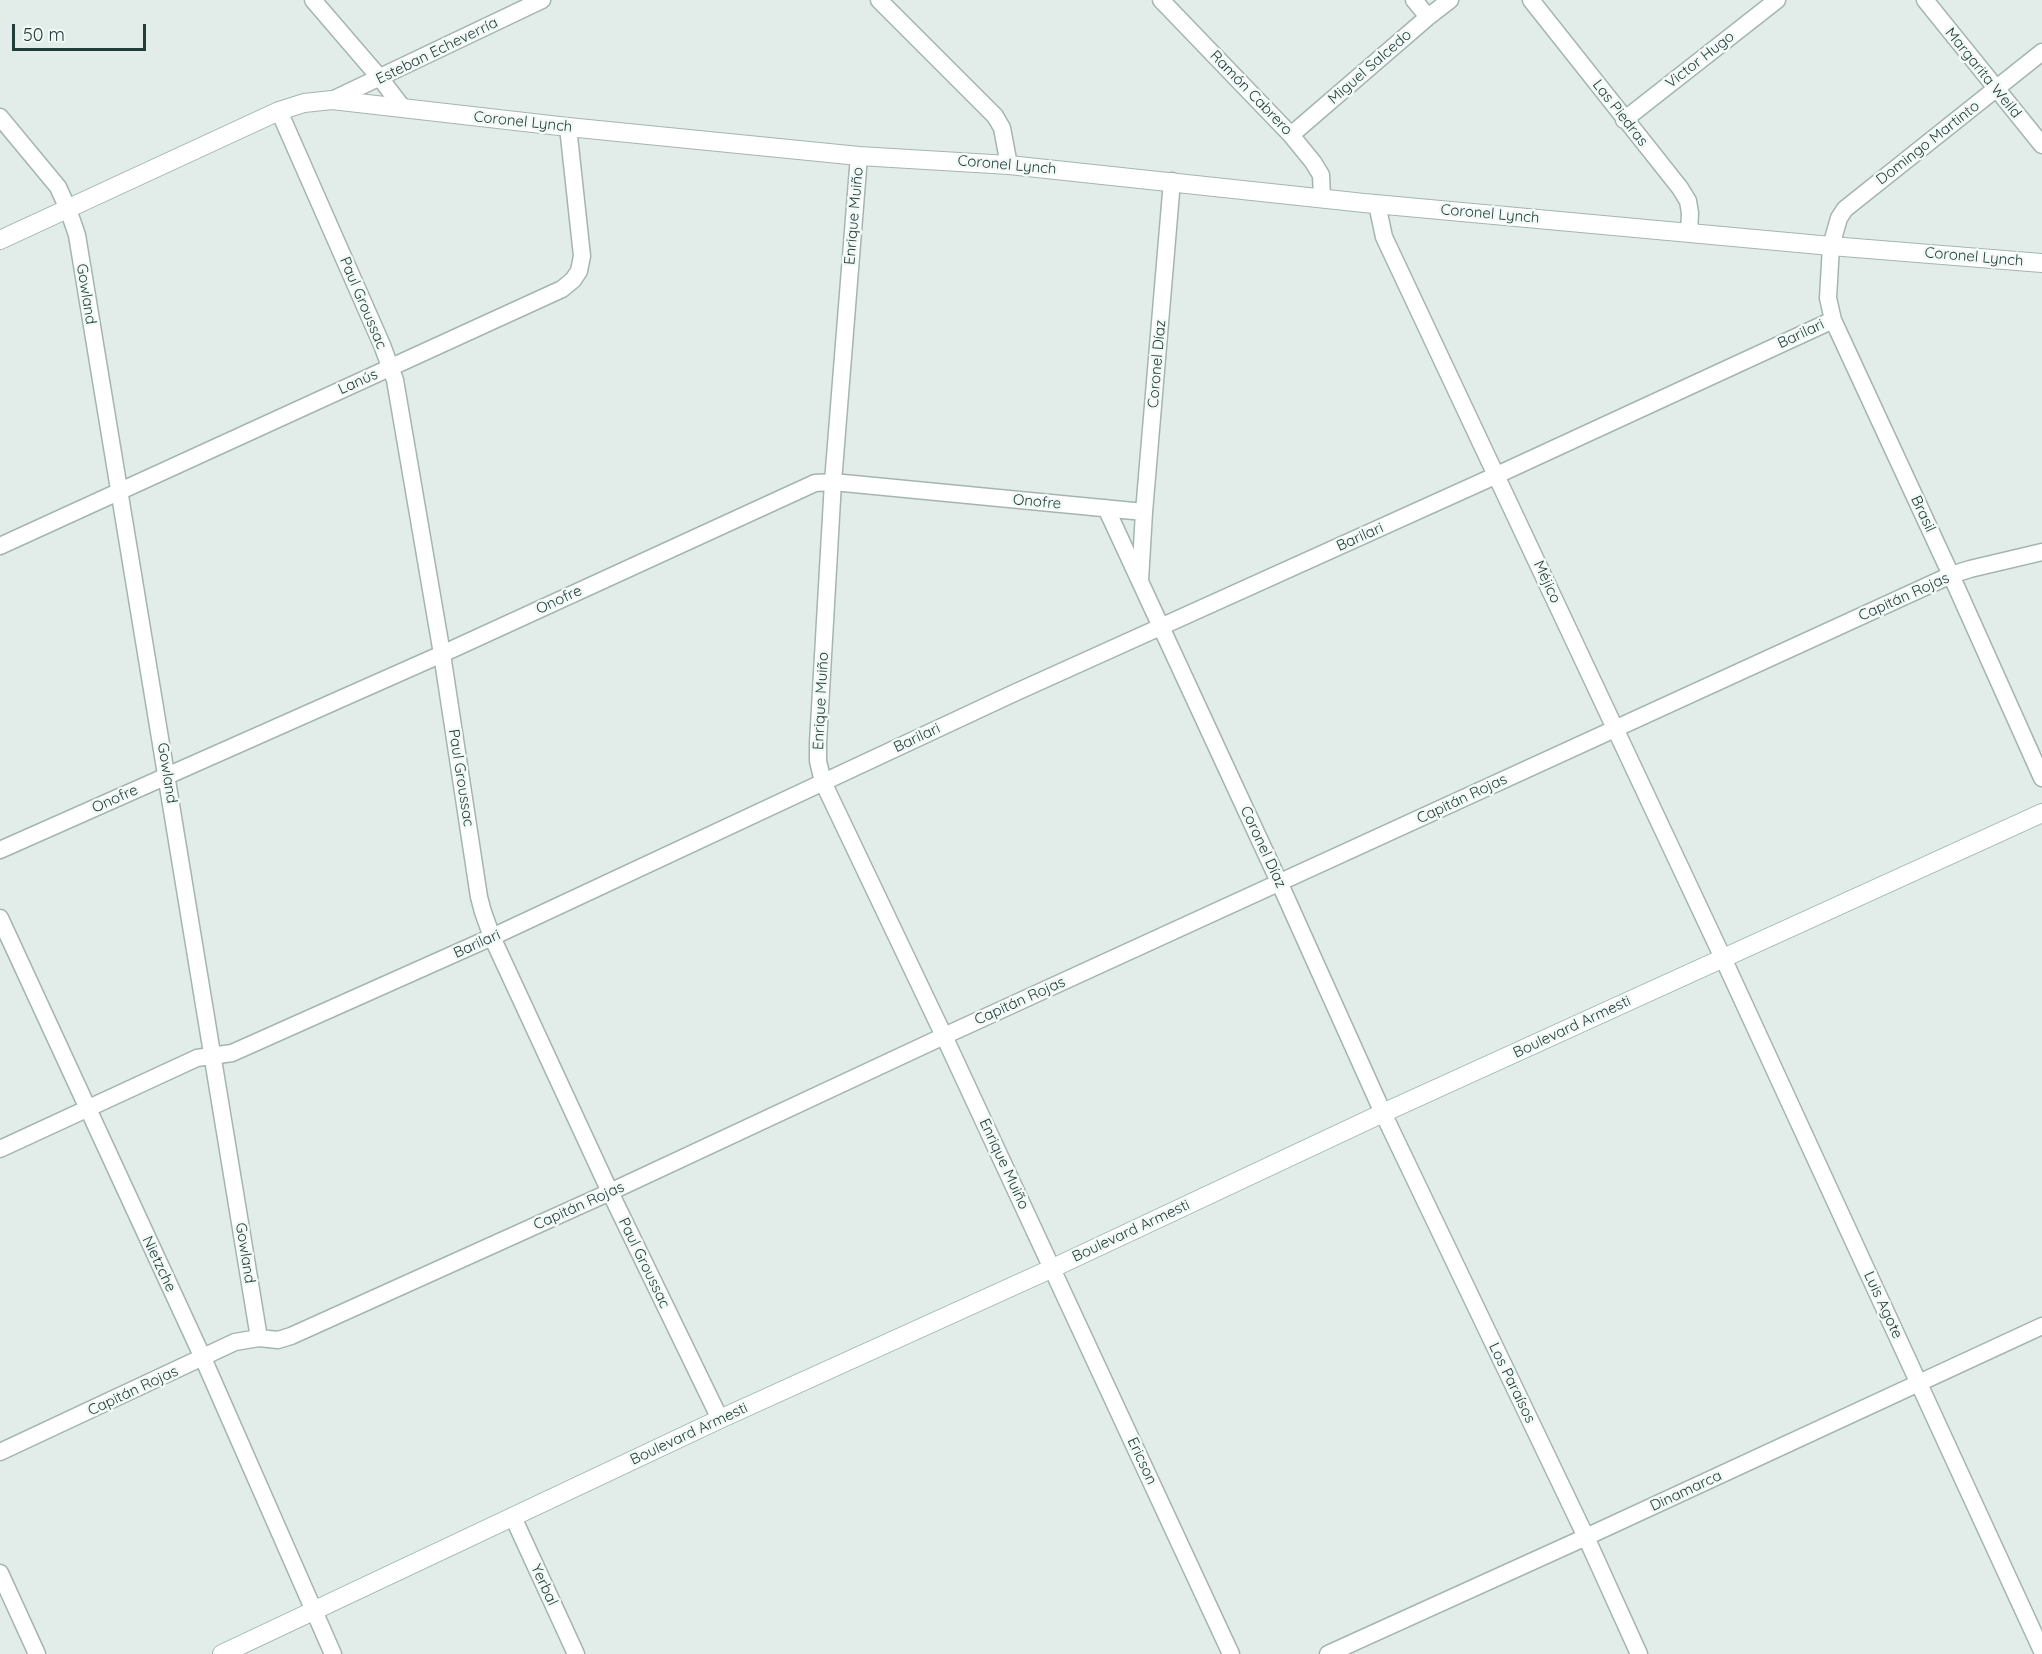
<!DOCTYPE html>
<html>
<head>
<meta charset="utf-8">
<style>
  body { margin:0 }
  #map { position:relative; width:2042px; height:1654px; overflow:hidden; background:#e2ede9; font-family:Quicksand,sans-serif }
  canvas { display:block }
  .scale { position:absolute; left:12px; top:24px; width:134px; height:27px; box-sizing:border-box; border:3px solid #213e39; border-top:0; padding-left:8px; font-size:18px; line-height:21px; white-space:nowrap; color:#213e39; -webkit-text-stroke:4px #f2f9f6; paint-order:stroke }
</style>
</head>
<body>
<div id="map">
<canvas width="2042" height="1654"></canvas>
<div class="scale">50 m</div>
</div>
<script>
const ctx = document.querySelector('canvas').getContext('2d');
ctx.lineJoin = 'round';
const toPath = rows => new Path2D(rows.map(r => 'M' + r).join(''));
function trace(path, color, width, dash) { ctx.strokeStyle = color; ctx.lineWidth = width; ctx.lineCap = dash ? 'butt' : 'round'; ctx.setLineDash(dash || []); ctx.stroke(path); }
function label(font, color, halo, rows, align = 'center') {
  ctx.font = font + ' Quicksand,sans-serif'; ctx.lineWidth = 5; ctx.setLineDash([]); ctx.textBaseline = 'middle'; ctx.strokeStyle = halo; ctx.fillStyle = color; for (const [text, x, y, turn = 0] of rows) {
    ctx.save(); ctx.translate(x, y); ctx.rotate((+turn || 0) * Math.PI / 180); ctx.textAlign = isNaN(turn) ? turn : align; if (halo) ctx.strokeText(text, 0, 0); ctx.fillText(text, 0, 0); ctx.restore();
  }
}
const minor = toPath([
  [313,0,380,78,403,108],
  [879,0,995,116,1002,128,1009,165],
  [1161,0,1291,135,1313,162,1321,175,1322,197],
  [1414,0,1428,17],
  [1531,0,1680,188,1688,201,1690,213,1689,232],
  [1925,0,2042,145],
  [2042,52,1845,209,1839,218,1831,246,1828,298,1833,320,1951,575,2042,778],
  [332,100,542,0],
  [279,111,382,345,395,380,442,654,479,897,483,912,492,937,610,1192,720,1419],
  [0,117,58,187,68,209,77,235,259,1338],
  [1624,120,1777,0],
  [1291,135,1428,17,1450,0],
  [859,156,833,482,818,743,818,761,823,782,944,1036,1231,1654],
  [1377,204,1384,237,1723,958,2042,1651],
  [1106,508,1280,884,1383,1113,1586,1537,1639,1654],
  [0,546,562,289,573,280,579,271,582,256,568,127],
  [1140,581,1144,512,1172,181],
  [0,850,442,654,815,483,833,482,1144,512],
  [0,918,203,1358,333,1654],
  [0,1149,197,1058,232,1053,492,937,1012,694,1497,475,1833,320],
  [0,1452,235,1342,259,1338,278,1340,291,1336,610,1192,944,1036,1951,575,1970,569,2042,552],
  [513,1517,576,1654],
  [0,1573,37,1654],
  [1328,1654,1586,1537,2042,1326]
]);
const tertiary = toPath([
  [0,240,279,111,304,103,332,100,568,127,859,156,1009,165,1364,203,1831,246,2042,263]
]);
const secondary = toPath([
  [222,1654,720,1419,1053,1268,1383,1113,2042,813]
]);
trace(minor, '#a4b5b1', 19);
trace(tertiary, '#a4b5b1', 20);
trace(secondary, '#a0b9b2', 20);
trace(minor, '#fff', 16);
trace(tertiary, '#fff', 18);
trace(secondary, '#fff', 18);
label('15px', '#213e39', '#f2f9f6', [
  ["Esteban Echeverría",437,51,-26],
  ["Victor Hugo",1700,60,-38],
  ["Miguel Salcedo",1370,67,-41],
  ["Margarita Weild",1983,73,51],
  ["Ramón Cabrero",1251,93,46],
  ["Las Piedras",1620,113,52],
  ["Coronel Lynch",523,122,6],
  ["Domingo Martinto",1928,143,-38],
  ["Coronel Lynch",1007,165,5],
  ["Coronel Lynch",1490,214,5],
  ["Enrique Muiño",854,216,-85],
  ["Coronel Lynch",1974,257,5],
  ["Gowland",86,294,81],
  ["Paul Groussac",363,303,67],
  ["Barilari",1801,334,-25],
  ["Coronel Díaz",1157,364,-85],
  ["Lanús",358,382,-24],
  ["Onofre",1037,502,5],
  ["Brasil",1923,514,65],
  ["Barilari",1360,537,-24],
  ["Méjico",1547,582,65],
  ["Capitán Rojas",1904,597,-24],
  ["Onofre",559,600,-25],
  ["Enrique Muiño",821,701,-87],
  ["Barilari",917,738,-25],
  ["Gowland",167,773,81],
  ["Paul Groussac",461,778,81],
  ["Onofre",115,799,-24],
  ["Capitán Rojas",1462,799,-25],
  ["Coronel Díaz",1263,847,65],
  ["Barilari",477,944,-24],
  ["Capitán Rojas",1020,1001,-24],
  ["Boulevard Armesti",1572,1027,-25],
  ["Enrique Muiño",1004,1164,65],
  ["Capitán Rojas",579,1206,-24],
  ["Boulevard Armesti",1131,1231,-25],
  ["Gowland",245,1253,81],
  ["Paul Groussac",644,1263,64],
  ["Nietzche",159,1264,65],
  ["Luis Agote",1883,1305,65],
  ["Los Paraísos",1512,1383,64],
  ["Capitán Rojas",133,1391,-25],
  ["Boulevard Armesti",689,1434,-25],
  ["Ericson",1142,1461,65],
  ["Dinamarca",1686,1491,-25],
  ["Yerbal",544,1585,65]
]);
</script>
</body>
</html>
